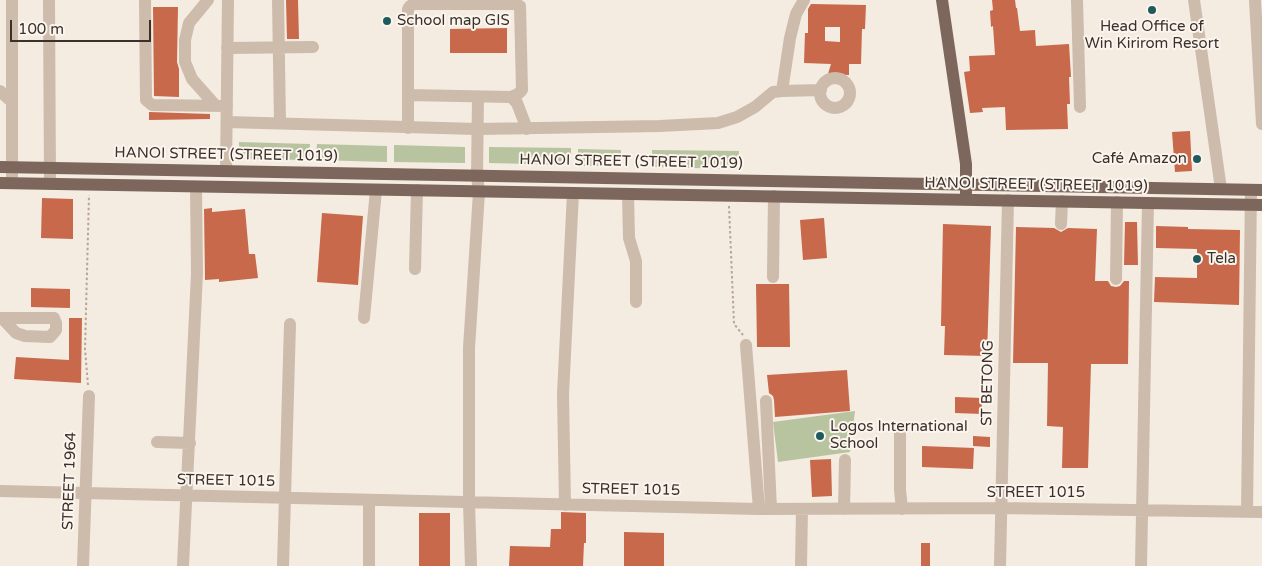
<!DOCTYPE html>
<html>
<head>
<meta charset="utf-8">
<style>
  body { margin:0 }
  #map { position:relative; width:1262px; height:566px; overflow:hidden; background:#f4ebe1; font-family:"Varela Round",sans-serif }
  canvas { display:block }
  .scale { position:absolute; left:10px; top:20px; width:141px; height:22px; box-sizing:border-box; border:2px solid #3b302b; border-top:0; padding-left:6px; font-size:15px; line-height:18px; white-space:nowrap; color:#3b302b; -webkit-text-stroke:4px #fbf5ee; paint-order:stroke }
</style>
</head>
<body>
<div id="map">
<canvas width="1262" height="566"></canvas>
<div class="scale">100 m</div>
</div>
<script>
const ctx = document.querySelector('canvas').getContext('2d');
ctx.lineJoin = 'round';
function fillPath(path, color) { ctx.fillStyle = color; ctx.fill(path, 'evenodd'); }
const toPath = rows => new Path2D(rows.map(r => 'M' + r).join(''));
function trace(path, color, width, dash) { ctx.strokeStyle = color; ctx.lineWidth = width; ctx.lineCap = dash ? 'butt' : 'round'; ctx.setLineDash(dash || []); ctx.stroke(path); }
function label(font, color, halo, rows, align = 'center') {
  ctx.font = font + ' "Varela Round",sans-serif'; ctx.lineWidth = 4; ctx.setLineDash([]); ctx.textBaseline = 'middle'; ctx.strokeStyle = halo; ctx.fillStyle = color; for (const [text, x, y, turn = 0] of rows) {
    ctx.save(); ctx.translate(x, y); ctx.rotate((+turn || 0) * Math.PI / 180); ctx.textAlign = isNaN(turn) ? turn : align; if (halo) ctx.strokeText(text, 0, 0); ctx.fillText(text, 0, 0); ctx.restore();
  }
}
fillPath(toPath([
  [239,142,310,144,309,160,239,159],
  [317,144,387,146,387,162,316,160],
  [394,145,465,147,465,163,394,162],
  [489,147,571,148,571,165,489,163],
  [578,149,621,150,621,166,578,166],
  [652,150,739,151,738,169,652,167],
  [855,411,850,452,778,462,773,422]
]), '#b8c4a0');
fillPath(toPath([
  [286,0,298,0,299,39,287,39],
  [992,0,1015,0,1016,8,1017,8,1020,31,1035,30,1036,46,1069,44,1071,77,1069,77,1070,104,1067,104,1068,129,1006,130,1005,107,982,108,983,112,970,113,964,72,970,71,969,56,995,55,993,26,991,27,990,11,993,10],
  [811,4,866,5,865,29,862,29,861,64,849,64,849,75,828,74,831,64,804,63,805,33,808,33,808,9],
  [825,27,840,27,840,42,825,41],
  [153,7,178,7,177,62,179,69,179,97,154,96],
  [507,28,507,53,450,53,450,29],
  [149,112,210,114,210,119,149,120],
  [1190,131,1192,171,1175,172,1172,132],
  [42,198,73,199,73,239,41,238],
  [212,208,212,212,245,209,249,254,255,254,258,278,219,282,219,279,205,280,204,209],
  [322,213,363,216,358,285,317,282],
  [824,218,827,258,803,260,800,220],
  [1125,222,1137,222,1138,265,1124,265],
  [943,224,991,226,987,356,944,355,945,326,941,326],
  [1156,226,1188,227,1188,229,1240,230,1239,305,1154,302,1155,277,1197,278,1197,249,1156,248],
  [1016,227,1054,228,1061,232,1068,228,1097,229,1095,281,1108,281,1111,286,1116,287,1120,286,1124,281,1129,281,1128,364,1091,364,1088,468,1062,468,1063,427,1047,426,1048,363,1013,363],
  [756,284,789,284,790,347,757,347],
  [31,288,70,289,70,308,31,307],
  [69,318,82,318,81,383,14,379,16,357,69,360],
  [847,370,850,411,775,417,774,400,773,396,769,393,767,375],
  [955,397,982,398,982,414,955,413],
  [973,436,990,437,990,447,973,446],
  [922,446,974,448,973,469,922,467],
  [831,459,832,496,812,497,810,460],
  [561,512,586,513,586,543,584,543,583,566,509,566,510,546,550,547,551,529,561,529],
  [419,513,450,513,450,566,419,566],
  [624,532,664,533,664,566,624,566],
  [921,543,930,543,930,566,921,566]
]), '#c8694b');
trace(toPath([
  [729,206,734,324,743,335],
  [88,385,85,349,89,195]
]), '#b9a596', 2, [2.5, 2.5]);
trace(toPath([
  [12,0,12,183],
  [49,0,50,184],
  [145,0,146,100,152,105,227,106],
  [208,0,189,23,185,40,185,62,192,79,216,106],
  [278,0,280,123],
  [1077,0,1080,107],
  [1194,0,1221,189],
  [1255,0,1262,124],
  [227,48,313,47],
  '820 93a15 15 0 1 1 30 0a15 15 0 1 1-30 0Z',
  [0,91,12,102],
  [782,91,790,38,796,14,804,0],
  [408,95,511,97,518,94,522,90,520,6,516,4,414,4,410,6,408,9,408,128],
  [511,97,517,103,527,129],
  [227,122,477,129,660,126,718,123,737,117,755,107,773,92,782,91,821,90],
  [226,171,228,0],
  [628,194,629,238,636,261,636,302],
  [1061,224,1062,201],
  [415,269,417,190],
  [773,277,774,196],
  [1116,279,1117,202],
  [0,318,54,318,56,323,56,330,50,337,25,336,16,333,2,318],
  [364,318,376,190],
  [746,345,759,509],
  [766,401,771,509],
  [900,433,900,490,902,509],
  [157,442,190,443],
  [0,491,759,509,1001,508,1262,512],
  [565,505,563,394,573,193],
  [844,509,845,460],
  [1247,512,1251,190],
  [83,566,89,396],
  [183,566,197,273,196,187],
  [283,566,290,324],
  [369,566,369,500],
  [471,566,469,503,469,348,479,192,477,176,478,97],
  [801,566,802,509],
  [1000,566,1008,200],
  [1141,566,1148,203]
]), '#cdbbac', 12);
trace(toPath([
  [942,0,966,164,966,193],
  [0,167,1262,190],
  [0,183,1262,205]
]), '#7d675c', 12);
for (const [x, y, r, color] of [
  [1152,10,5,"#1f5a5e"],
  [387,21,5,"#1f5a5e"],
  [1197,159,5,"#1f5a5e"],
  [1197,259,5,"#1f5a5e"],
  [820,436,5,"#1f5a5e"]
]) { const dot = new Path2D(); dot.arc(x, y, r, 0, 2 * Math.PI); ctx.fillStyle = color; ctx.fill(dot); trace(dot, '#fbf5ee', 2); }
label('15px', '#3b302b', '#fbf5ee', [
  ["School map GIS",397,21],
  ["Head Office of",1152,27,"center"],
  ["Win Kirirom Resort",1152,44,"center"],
  ["Café Amazon",1187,159,"right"],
  ["Tela",1207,259],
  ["Logos International",830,427],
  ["School",830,444]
], 'left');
label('15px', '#3b302b', '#fbf5ee', [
  ["HANOI STREET (STREET 1019)",226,155,1],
  ["HANOI STREET (STREET 1019)",631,162,1],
  ["HANOI STREET (STREET 1019)",1036,185,1],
  ["ST BETONG",988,383,-89],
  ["STREET 1964",70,481,-88],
  ["STREET 1015",226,481,1],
  ["STREET 1015",631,490,1],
  ["STREET 1015",1036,493]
]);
</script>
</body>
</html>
